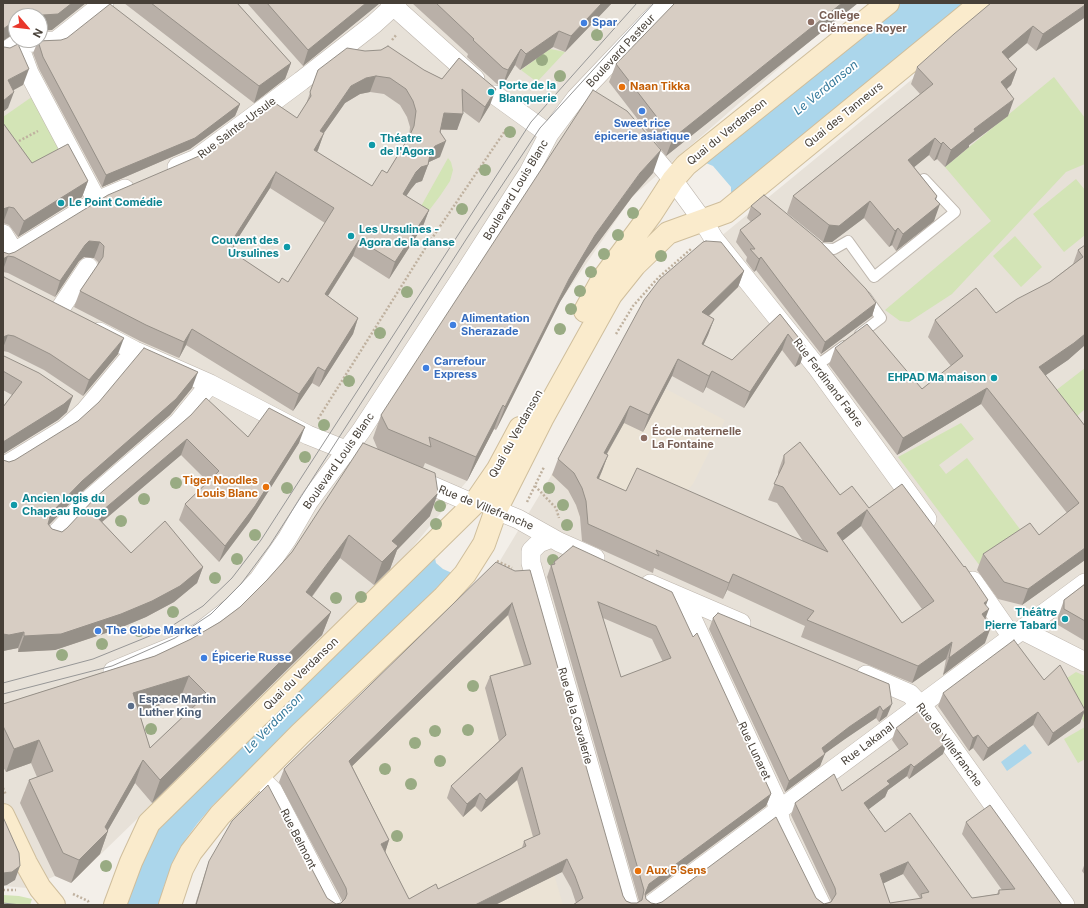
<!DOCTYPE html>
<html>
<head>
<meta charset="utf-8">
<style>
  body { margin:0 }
  #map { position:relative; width:1088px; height:908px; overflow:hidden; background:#f3efe9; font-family:Inter,sans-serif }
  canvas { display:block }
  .frame { position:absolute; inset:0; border:4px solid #474038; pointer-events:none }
  .north { position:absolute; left:8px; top:8px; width:40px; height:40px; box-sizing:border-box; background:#fff; border:1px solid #b5b3af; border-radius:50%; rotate:118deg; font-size:11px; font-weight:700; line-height:16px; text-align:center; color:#474038 }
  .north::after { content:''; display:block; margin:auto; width:14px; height:18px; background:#e9372b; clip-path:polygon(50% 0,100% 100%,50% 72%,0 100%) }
</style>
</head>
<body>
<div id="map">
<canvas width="1088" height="908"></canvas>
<div class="frame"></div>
<div class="north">N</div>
</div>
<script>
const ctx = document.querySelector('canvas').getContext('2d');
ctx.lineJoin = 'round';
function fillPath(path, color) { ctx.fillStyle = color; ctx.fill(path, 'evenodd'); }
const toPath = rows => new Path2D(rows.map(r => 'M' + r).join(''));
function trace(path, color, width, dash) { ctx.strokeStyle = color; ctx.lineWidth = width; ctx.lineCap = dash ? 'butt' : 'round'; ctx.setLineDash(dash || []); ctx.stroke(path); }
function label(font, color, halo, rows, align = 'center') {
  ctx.font = font + ' Inter,sans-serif'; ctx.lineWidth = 3.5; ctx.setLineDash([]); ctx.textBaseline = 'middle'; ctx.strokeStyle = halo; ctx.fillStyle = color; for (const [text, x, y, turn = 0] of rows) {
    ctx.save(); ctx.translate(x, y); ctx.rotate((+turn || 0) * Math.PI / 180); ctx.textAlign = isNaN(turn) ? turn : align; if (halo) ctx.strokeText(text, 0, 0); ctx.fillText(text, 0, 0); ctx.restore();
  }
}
fillPath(toPath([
  [3,3,858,3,810,41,632,197,560,302,467,481,393,571,71,883,55,876,27,888,3,886,10,884,15,879,3,860],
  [16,16,40,16,40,40,16,40],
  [1005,3,1085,3,1085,905,195,905,205,873,245,816,492,574,551,476,647,297]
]), '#e7e1d8');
fillPath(toPath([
  [607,373,658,402,666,389,725,420,693,484,676,504,620,508,591,495,580,518,576,505,571,495,563,484,551,476],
  [516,584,554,874,563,905,401,905,319,743]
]), '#ebe3d5');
fillPath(toPath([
  [546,48,565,52,537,82,521,70,544,53],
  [1054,77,1085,118,1085,164,1066,172,952,294,909,322,900,321,885,310,991,221,945,167],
  [36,94,69,156,25,178,3,143,3,117],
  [448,158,451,162,453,170,450,181,440,196,421,221,415,217],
  [1076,179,1085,190,1085,235,1064,252,1033,214],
  [1015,236,1042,267,1021,287,993,256],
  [1085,368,1085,409,1067,425,1046,398],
  [961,423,974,439,939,465,946,474,967,458,1022,532,980,566,898,457],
  [1076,672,1085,676,1085,724,1061,682],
  [1085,727,1085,759,1078,763,1064,739],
  [3,895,19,896,32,899,30,905,3,905]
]), '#d3e4b6');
fillPath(toPath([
  [897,3,966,3,736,195,731,192,731,187,713,166,706,163],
  [434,553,436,563,443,569,452,573,213,805,197,824,186,839,173,863,164,886,160,905,124,905,151,840,169,815],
  [1025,744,1032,753,1007,771,1001,762]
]), '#abd6eb');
const lane = toPath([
  [820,248,834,249,848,241,874,277,955,212,924,179],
  [860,334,881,318,866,297],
  [816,366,844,346]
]);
const street = toPath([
  [390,3,475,79],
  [18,43,29,73,97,201],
  [3,53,18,43,56,41,104,3],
  [495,95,549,134],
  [641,142,673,180,703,221,714,239,816,366,927,519],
  [177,167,196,159,301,81,374,24,397,3],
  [3,234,14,252],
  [3,259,97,201,125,189],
  [58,312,88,267],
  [99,332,135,351,210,384,308,435,358,455],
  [3,467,65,429,85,411,135,351],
  [414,478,474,504],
  [496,510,518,519,559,542,595,558],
  [53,537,83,505,178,423,210,384],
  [552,538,539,543,531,551,531,563,629,905],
  [973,581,1012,637],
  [650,584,741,623],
  [683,599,776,800,781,823,821,905],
  [1022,630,1085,662],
  [113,671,179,644,200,632,232,607,259,579,287,539,309,501,361,431,465,272,529,172,549,134,576,98,666,3],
  [866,675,910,694,927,712,1065,905],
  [259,777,273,791,332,905],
  [651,905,1085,583]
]);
const secondary = toPath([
  [585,311,602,280,651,214,673,180,686,165,888,3],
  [3,815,26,863,40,888,54,905],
  [115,905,131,862,149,823,474,504,498,469,520,428],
  [170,905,182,869,191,852,220,815,300,734,444,597,465,574,484,544,496,510,542,419,611,295,635,265,668,233,726,212,981,3]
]);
trace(lane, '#beb6ad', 12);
trace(street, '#beb6ad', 20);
trace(secondary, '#cfbe9c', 24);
trace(toPath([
  [392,40,397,34],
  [19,141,38,131],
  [616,334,633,306,658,278,691,249],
  [318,419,426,247,507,128],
  [535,486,556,508,559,518],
  [527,502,544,467],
  [497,561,512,568],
  [3,788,6,795],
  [3,890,16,890],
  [73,894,88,901,89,905]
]), '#bfb19f', 2.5, [2, 2]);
trace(lane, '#fff', 10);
trace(street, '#fff', 19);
trace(secondary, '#faebcc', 22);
trace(toPath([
  [3,683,93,659,167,629,203,606,232,578,261,540,531,122,637,3],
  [3,694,112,666,175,638,211,614,241,584,270,545,467,238,540,128,654,3],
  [3,903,21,905]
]), '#979797', 1);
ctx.fillStyle = '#99ab83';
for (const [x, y] of [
  [597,35],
  [542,60],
  [560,76],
  [510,132],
  [485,170],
  [462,209],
  [633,213],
  [618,235],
  [604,254],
  [661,256],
  [591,272],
  [580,291],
  [407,292],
  [571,309],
  [560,329],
  [380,333],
  [349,381],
  [324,425],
  [305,457],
  [176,483],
  [287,488],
  [549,488],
  [144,499],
  [563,505],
  [440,506],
  [121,521],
  [436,524],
  [567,525],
  [255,535],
  [237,559],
  [553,560],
  [215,578],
  [361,597],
  [336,598],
  [173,612],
  [139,631],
  [102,644],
  [62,655],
  [473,686],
  [151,729],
  [468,730],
  [435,731],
  [415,743],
  [440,761],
  [385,769],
  [411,784],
  [397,836],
  [106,866]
]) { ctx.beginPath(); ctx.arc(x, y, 6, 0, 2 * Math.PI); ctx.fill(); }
fillPath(toPath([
  [124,3,237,3,291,63,285,79,254,103],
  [247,3,380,3,303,66],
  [412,3,612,3,565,52,553,47,520,70,515,65,502,87,497,84,467,57,468,54],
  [858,3,666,156,609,82,616,64],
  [1085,3,1085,19,1084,18,1036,51,1027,43,1008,59,1017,69,1011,85,1007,89,1008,116,969,145,969,147,945,167,937,159,934,161,929,155,914,167,937,196,936,200,934,221,896,251,892,245,889,247,864,218,832,242,823,242,787,213,793,196,920,94,911,84,917,67],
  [61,40,240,104,235,116,190,149,102,187,39,69,33,53,38,41],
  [459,58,490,105,479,123,463,111,457,130,441,130,440,157,429,162,422,181,416,183,411,189,406,196,429,210,423,226,389,279,353,256,328,296,358,318,353,334,319,387,312,383,293,411,186,345,179,358,140,341,74,307,80,291,98,265,98,262,94,258,84,257,79,261,55,297,8,273,3,272,3,252,9,254,15,252,297,118,306,104,318,70,424,70,442,79],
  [370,92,384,94,400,105,407,117,410,127,409,137,387,173,372,186,317,152,324,133,345,103,360,94],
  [270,188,325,223,288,282,279,283,232,252,234,246,233,246],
  [3,123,32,163,88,181,82,197,18,237,9,225,3,223],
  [653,173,632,197,586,259,560,302,496,430,494,429,467,481,425,463,423,468,430,516,397,550,390,569,374,585,340,558,312,597,331,612,322,635,152,803,135,783,108,830,108,831,100,854,71,883,55,876,20,803,29,780,37,777,31,763,6,772,3,767,3,704,155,656,191,639,220,622,240,607,267,580,292,552,378,450,373,438,381,415],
  [180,699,191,709,150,748,139,712],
  [751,206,876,303,872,316,821,354,756,270,754,272,746,261,747,257,736,242,740,230,751,222,747,218],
  [1085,245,1085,345,1068,360,1045,375,1085,426,1085,560,1022,605,998,599,977,570,983,554,1039,535,1067,513,981,404,897,455,829,365,835,348,922,389,951,366,928,337,935,320,996,313,1050,282,1073,264,1078,250],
  [744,271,738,287,709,316,714,319,708,335,703,345,732,360,780,314,806,347,800,364,795,367,782,350,744,408,706,387,703,393,672,376,643,432,624,423,607,454,608,455,599,479,626,491,803,541,777,503,768,500,778,476,778,472,784,455,840,495,869,508,986,605,985,619,985,643,943,675,946,659,912,683,801,637,805,626,727,590,723,599,654,568,653,573,582,541,580,517,576,505,568,490,552,475,558,459],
  [861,526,922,609,902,623,842,541],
  [3,275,4,277,118,354,83,396,44,370,8,352,3,351],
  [3,355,67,412,58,420,3,454,3,407,12,395,3,390],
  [192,388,170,415,76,497,49,525,52,529,62,532,67,528,191,415,248,437,299,443,249,522,219,562,179,520,185,504,208,482,181,455,102,522,131,553,203,567,197,583,174,602,146,617,115,630,55,650,18,652,18,648,3,651,3,460,9,462,15,460],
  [554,562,693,637,771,794,766,806,645,896,646,899,651,903,656,904,816,898,824,904,831,902,831,900,791,815,795,803,842,791,899,750,892,740,896,728,935,730,937,726,943,754,909,779,907,776,888,790,885,797,868,809,885,832,972,898,997,894,999,890,1002,890,962,834,966,822,1062,905,573,905,576,903,571,888,562,872,495,905,195,905,205,873,209,861,327,898,336,904,341,903,342,902,342,900,279,782,284,769,515,571,623,896,626,901,631,903,637,903,639,901,547,577,551,565,553,564],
  [508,615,524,666,490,676,485,688,499,741,451,786,447,798,463,817,475,806,481,812,517,780,533,837,524,841,522,848,438,889,409,899,385,852,389,840,352,766],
  [603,618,652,639,663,662,621,677],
  [903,874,920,898,919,899,890,903,883,883],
  [1085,584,1085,641,1058,625,1058,617,1064,600],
  [713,618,889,684,887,716,879,722,876,718,845,739,824,754,820,766,785,792,709,629],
  [1044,680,1085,710,1080,723,1048,746,1033,725,983,761,973,748,969,751,938,706,943,693],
  [1085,863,1085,875,1082,871]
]), '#b9b0a8');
fillPath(toPath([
  [72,3,86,3,52,30,40,31,40,16,28,16],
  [366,3,380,3,303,66,308,50],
  [602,3,612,3,565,52,571,36],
  [842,3,858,3,666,156,673,138],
  [1085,5,1085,17,1084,18,1036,51,1043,34],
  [16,20,16,32,15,33,3,41,3,29],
  [1033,26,1027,43,996,69,1002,52],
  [559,31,553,47,520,70,526,54],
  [521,49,515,65,502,87,508,70],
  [291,63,285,79,254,103,259,86],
  [29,69,23,85,3,96,8,80],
  [1017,69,1011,85,995,99,1001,82],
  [376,76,370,92,360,94,345,103,314,147,320,131,351,86,366,78],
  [496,89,490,105,479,123,485,107],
  [14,92,8,108,3,112,3,101],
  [1014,99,1008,116,969,145,969,147,945,167,951,150,974,129],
  [240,104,235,116,190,149,102,187,106,175],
  [444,113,463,114,457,130,438,129],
  [324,133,318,150,308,166,314,150],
  [935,138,929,155,902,177,908,160],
  [446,141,440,157,429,162,427,165,428,165,422,181,416,183,411,189,397,210,403,194,416,172,430,154,435,146],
  [943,142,937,159,934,161,941,144],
  [661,150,653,173,632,197,586,259,560,302,496,430,505,407,569,279,595,235,640,173],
  [276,172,270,188,224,260,230,244],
  [88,181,82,197,18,237,24,221],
  [937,196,932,210,940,204,934,221,896,251,903,234],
  [870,201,864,218,832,242,823,242,829,225],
  [9,207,3,223,3,209],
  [429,210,423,226,389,279,395,262],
  [898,228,892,245,889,247,895,231],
  [359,240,353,256,319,310,325,294],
  [89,241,100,242,94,258,84,257,79,261,55,297,60,281,85,245],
  [8,256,3,270,3,259],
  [761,257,756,270,754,272,759,259],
  [744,271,738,287,696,328,702,312],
  [876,303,872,316,821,354,825,342],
  [358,318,353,334,319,387,325,371],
  [714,319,708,335,696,361,702,344],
  [192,329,186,345,179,358,184,342],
  [788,334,782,350,744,408,750,392],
  [1085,334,1085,345,1068,360,1033,384,1039,367],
  [8,335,3,348,3,337],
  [124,338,118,354,83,396,89,380],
  [806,347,800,364,795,367,801,351],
  [678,359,672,376,643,432,649,415],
  [318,367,312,383,293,411,299,394],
  [712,371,706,387,703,393,709,376],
  [198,372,192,388,170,415,76,497,45,529,51,513,82,481],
  [987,388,981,404,897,455,903,438],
  [73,396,67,412,58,420,3,454,3,442],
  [503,405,494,429,467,481,476,457],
  [630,406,624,423,598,469,604,453],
  [305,427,299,443,249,522,219,562,225,546],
  [187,439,181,455,90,532,96,516],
  [608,455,602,471,591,495,597,478],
  [438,493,430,516,397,550,390,569,374,585,382,562,392,541],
  [867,510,861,526,831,550,837,533],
  [349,535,340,558,298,615,306,592],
  [1085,548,1085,560,1022,605,1028,589],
  [203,567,197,583,174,602,146,617,115,630,55,650,18,652,24,636],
  [733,574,727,590,723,599,729,583],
  [988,600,983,613,989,609,983,625,981,617,984,603],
  [512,603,508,615,345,773,349,761],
  [331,612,322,635,152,803,160,780],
  [991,627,985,643,943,675,949,658],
  [24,632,18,648,3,651,3,634],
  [952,642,946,659,912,683,918,666],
  [189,676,180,699,124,716,133,693],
  [892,704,887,716,879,722,883,711],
  [880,706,876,718,845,739,817,759,822,748,849,727],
  [1085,710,1080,723,1048,746,1053,733],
  [1038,712,1033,725,983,761,988,748],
  [978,735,973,748,969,751,973,738],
  [39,740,31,763,6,772,14,749],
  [948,741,943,754,909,779,914,767],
  [825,754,820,766,785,792,789,781],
  [143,760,135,783,105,835,108,831,100,854,71,883,79,860,105,827],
  [911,764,907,776,888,790,885,797,860,816,864,803,887,781],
  [522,767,517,780,481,812,486,800],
  [480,793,475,806,463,817,467,804],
  [771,794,766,806,644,896,645,894,649,884],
  [389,840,385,853,381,844],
  [567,859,562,872,495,905,475,905],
  [908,862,903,874,876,887,880,874],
  [20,866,15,880,7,885,3,886,3,873]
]), '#969088');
const building = toPath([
  [3,3,72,3,58,14,28,16,16,16,16,20,3,29,3,3],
  [151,3,237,3,291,63,259,86,151,3],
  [267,3,366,3,308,50,267,3],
  [436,3,602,3,571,36,559,31,526,54,521,49,508,70,503,68,473,40,474,39,436,3],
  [675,3,842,3,673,138,616,64,675,3],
  [991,3,1085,3,1085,5,1043,34,1033,26,1002,52,1017,69,1001,82,1014,99,974,129,975,131,951,150,943,142,941,144,935,138,908,160,937,196,935,199,940,204,903,234,898,228,895,231,870,201,839,226,829,225,793,196,933,84,917,67,954,34,991,3],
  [110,4,240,104,195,138,106,175,43,57,38,41,61,40,67,38,110,4],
  [18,44,29,69,8,80,14,92,3,101,3,46,4,47,10,48,18,44],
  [388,46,424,70,442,79,459,58,496,89,485,107,462,89,463,114,444,113,440,132,446,141,435,146,430,154,428,165,421,167,416,172,403,194,429,210,395,262,359,240,325,294,358,318,325,371,318,367,299,394,192,329,184,342,146,325,80,291,103,257,104,246,100,242,89,241,85,245,60,281,14,257,8,256,3,259,3,252,9,254,15,252,108,195,206,153,275,103,297,118,311,96,310,92,318,70,347,48,365,51,381,50,388,46],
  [376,76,390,78,406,89,413,101,416,111,414,126,409,137,387,173,382,170,372,186,314,150,324,133,320,131,351,86,366,78,376,76],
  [276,172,334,208,288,282,282,278,279,283,231,251,234,246,230,244,276,172],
  [593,90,627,111,661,150,640,173,595,235,569,279,505,407,503,405,476,457,429,437,431,447,388,429,381,415,593,90],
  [3,123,32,163,68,144,88,181,24,221,14,208,9,207,3,209,3,123],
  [764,195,820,241,866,289,876,303,825,342,761,257,759,259,750,249,755,249,740,230,761,214,751,206,764,195],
  [706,241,721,242,744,271,702,312,714,319,702,344,732,360,780,314,806,347,801,351,788,334,750,392,712,371,709,376,678,359,649,415,630,406,604,453,608,455,597,478,626,491,637,468,828,552,783,487,774,484,784,463,784,455,800,442,840,495,852,486,869,508,902,484,964,567,965,566,988,600,984,603,989,609,982,614,991,627,949,658,952,642,918,666,807,620,814,611,733,574,729,583,656,550,659,556,588,524,586,501,582,488,574,473,558,459,644,300,660,279,703,242,706,241],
  [867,510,934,601,902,623,837,533,867,510],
  [1085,245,1085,334,1074,343,1039,367,1085,426,1085,548,1028,589,1004,582,983,554,1030,523,1039,535,1079,503,987,388,903,438,835,348,867,324,922,389,963,356,935,320,976,288,996,313,1017,299,1050,282,1083,257,1078,250,1085,245],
  [3,275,4,277,124,338,89,380,50,354,14,336,8,335,3,337,3,275],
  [144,348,198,372,176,399,82,481,51,513,48,524,52,529,62,532,67,528,96,497,191,415,206,398,248,437,269,408,305,427,255,506,225,546,185,504,219,471,187,439,96,516,131,553,165,521,203,567,180,586,152,601,121,614,61,634,24,636,24,632,9,635,3,634,3,460,9,462,15,460,78,421,99,402,144,348],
  [3,355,4,356,39,373,73,396,64,404,3,442,3,407,22,382,3,371,3,355],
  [363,443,435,473,438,493,392,541,398,546,382,562,349,535,306,592,331,612,160,780,143,760,105,827,108,831,79,860,63,853,29,780,53,771,39,740,14,749,3,726,3,704,155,656,191,639,220,622,240,607,267,580,292,552,363,443],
  [189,676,207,694,150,748,133,693,189,676],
  [573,546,672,592,693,637,697,633,770,791,771,794,649,884,645,894,646,899,651,903,656,904,662,902,776,817,816,898,824,904,831,902,836,894,835,888,795,803,834,774,842,791,908,744,896,728,921,709,936,731,937,726,948,741,914,767,911,764,887,781,890,784,864,803,885,832,910,813,972,898,999,894,999,890,1015,889,966,822,990,805,1062,905,573,905,583,898,575,876,567,859,475,905,196,905,209,861,232,821,268,785,327,898,336,904,341,903,345,899,347,894,346,888,284,769,496,562,515,571,530,570,623,896,626,901,631,903,637,903,642,900,644,890,551,565,555,564,554,562,573,546],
  [598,602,656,626,671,658,621,677,598,602],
  [512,603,531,664,490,676,506,735,451,786,467,804,480,793,486,800,522,767,540,834,524,841,526,846,438,889,436,884,409,899,381,844,389,840,349,761,512,603],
  [908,862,929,892,921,894,922,898,890,903,880,874,908,862],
  [1085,584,1085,621,1064,609,1064,600,1085,584],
  [718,613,889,684,892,704,883,711,880,706,849,727,822,748,825,754,789,781,713,618,718,613],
  [1014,640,1044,680,1060,665,1085,710,1053,733,1038,712,988,748,978,735,973,738,943,693,1014,640],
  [3,817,19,853,20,866,12,872,3,873,3,817]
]);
fillPath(building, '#d7cdc3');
trace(building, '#969088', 1);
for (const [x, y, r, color] of [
  [811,22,4,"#8d6e63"],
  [584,23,4,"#3f7fe0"],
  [622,87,4,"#e8710a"],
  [491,92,4,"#0f9aa8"],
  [642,111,4,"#3f7fe0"],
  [372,145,4,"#0f9aa8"],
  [61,203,4,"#0f9aa8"],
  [351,236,4,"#0f9aa8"],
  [287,247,4,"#0f9aa8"],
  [453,325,4,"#3f7fe0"],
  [426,368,4,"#3f7fe0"],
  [994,378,4,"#0f9aa8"],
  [644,438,4,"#8d6e63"],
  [266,487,4,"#e8710a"],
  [14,505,4,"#0f9aa8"],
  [1065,619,4,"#0f9aa8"],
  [98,631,4,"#3f7fe0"],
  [204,658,4,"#3f7fe0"],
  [131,706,4,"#5c6f8a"],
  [638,871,4,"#e8710a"]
]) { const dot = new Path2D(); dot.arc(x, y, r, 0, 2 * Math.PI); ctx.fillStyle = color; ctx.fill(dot); trace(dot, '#fff', 1.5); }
label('bold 11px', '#785e54', '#fff', [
  ["Collège",819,16],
  ["Clémence Royer",819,29],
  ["École maternelle",652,432],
  ["La Fontaine",652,445]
], 'left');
label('bold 11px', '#366cbe', '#fff', [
  ["Spar",592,23],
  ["Sweet rice",642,124,"center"],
  ["épicerie asiatique",642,137,"center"],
  ["Alimentation",461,319],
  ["Sherazade",461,332],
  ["Carrefour",434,362],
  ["Express",434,375],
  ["The Globe Market",106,631],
  ["Épicerie Russe",212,658]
], 'left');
label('11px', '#474038', '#fff', [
  ["Boulevard Pasteur",621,51,-47],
  ["Quai des Tanneurs",844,115,-39],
  ["Rue Sainte-Ursule",237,128,-37],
  ["Quai du Verdanson",727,132,-39],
  ["Boulevard Louis Blanc",516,190,-59],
  ["Rue Ferdinand Fabre",828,383,53],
  ["Quai du Verdanson",516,434,-61],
  ["Boulevard Louis Blanc",339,461,-55],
  ["Rue de Villefranche",486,508,22],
  ["Quai du Verdanson",301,674,-44],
  ["Rue de la Cavalerie",575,716,74],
  ["Rue Lakanal",868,744,-37],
  ["Rue de Villefranche",949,745,53],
  ["Rue Lunaret",754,751,65],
  ["Rue Belmont",298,839,63]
]);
label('bold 11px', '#0d838f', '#fff', [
  ["Porte de la",499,86],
  ["Blanquerie",499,99],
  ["Théatre",380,139],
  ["de l'Agora",380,152],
  ["Le Point Comédie",69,203],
  ["Les Ursulines -",359,230],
  ["Agora de la danse",359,243],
  ["Couvent des",279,241,"right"],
  ["Ursulines",279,254,"right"],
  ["EHPAD Ma maison",986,378,"right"],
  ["Ancien logis du",22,499],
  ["Chapeau Rouge",22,512],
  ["Théâtre",1057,613,"right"],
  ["Pierre Tabard",1057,626,"right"]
], 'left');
label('bold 11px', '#c56008', '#fff', [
  ["Naan Tikka",630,87],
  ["Tiger Noodles",258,481,"right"],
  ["Louis Blanc",258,494,"right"],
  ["Aux 5 Sens",646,871]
], 'left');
label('bold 11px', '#4e5e75', '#fff', [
  ["Espace Martin",139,700],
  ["Luther King",139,713]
], 'left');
label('italic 12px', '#35799b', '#fff', [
  ["Le Verdanson",826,88,-39],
  ["Le Verdanson",274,723,-46]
]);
</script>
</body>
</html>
